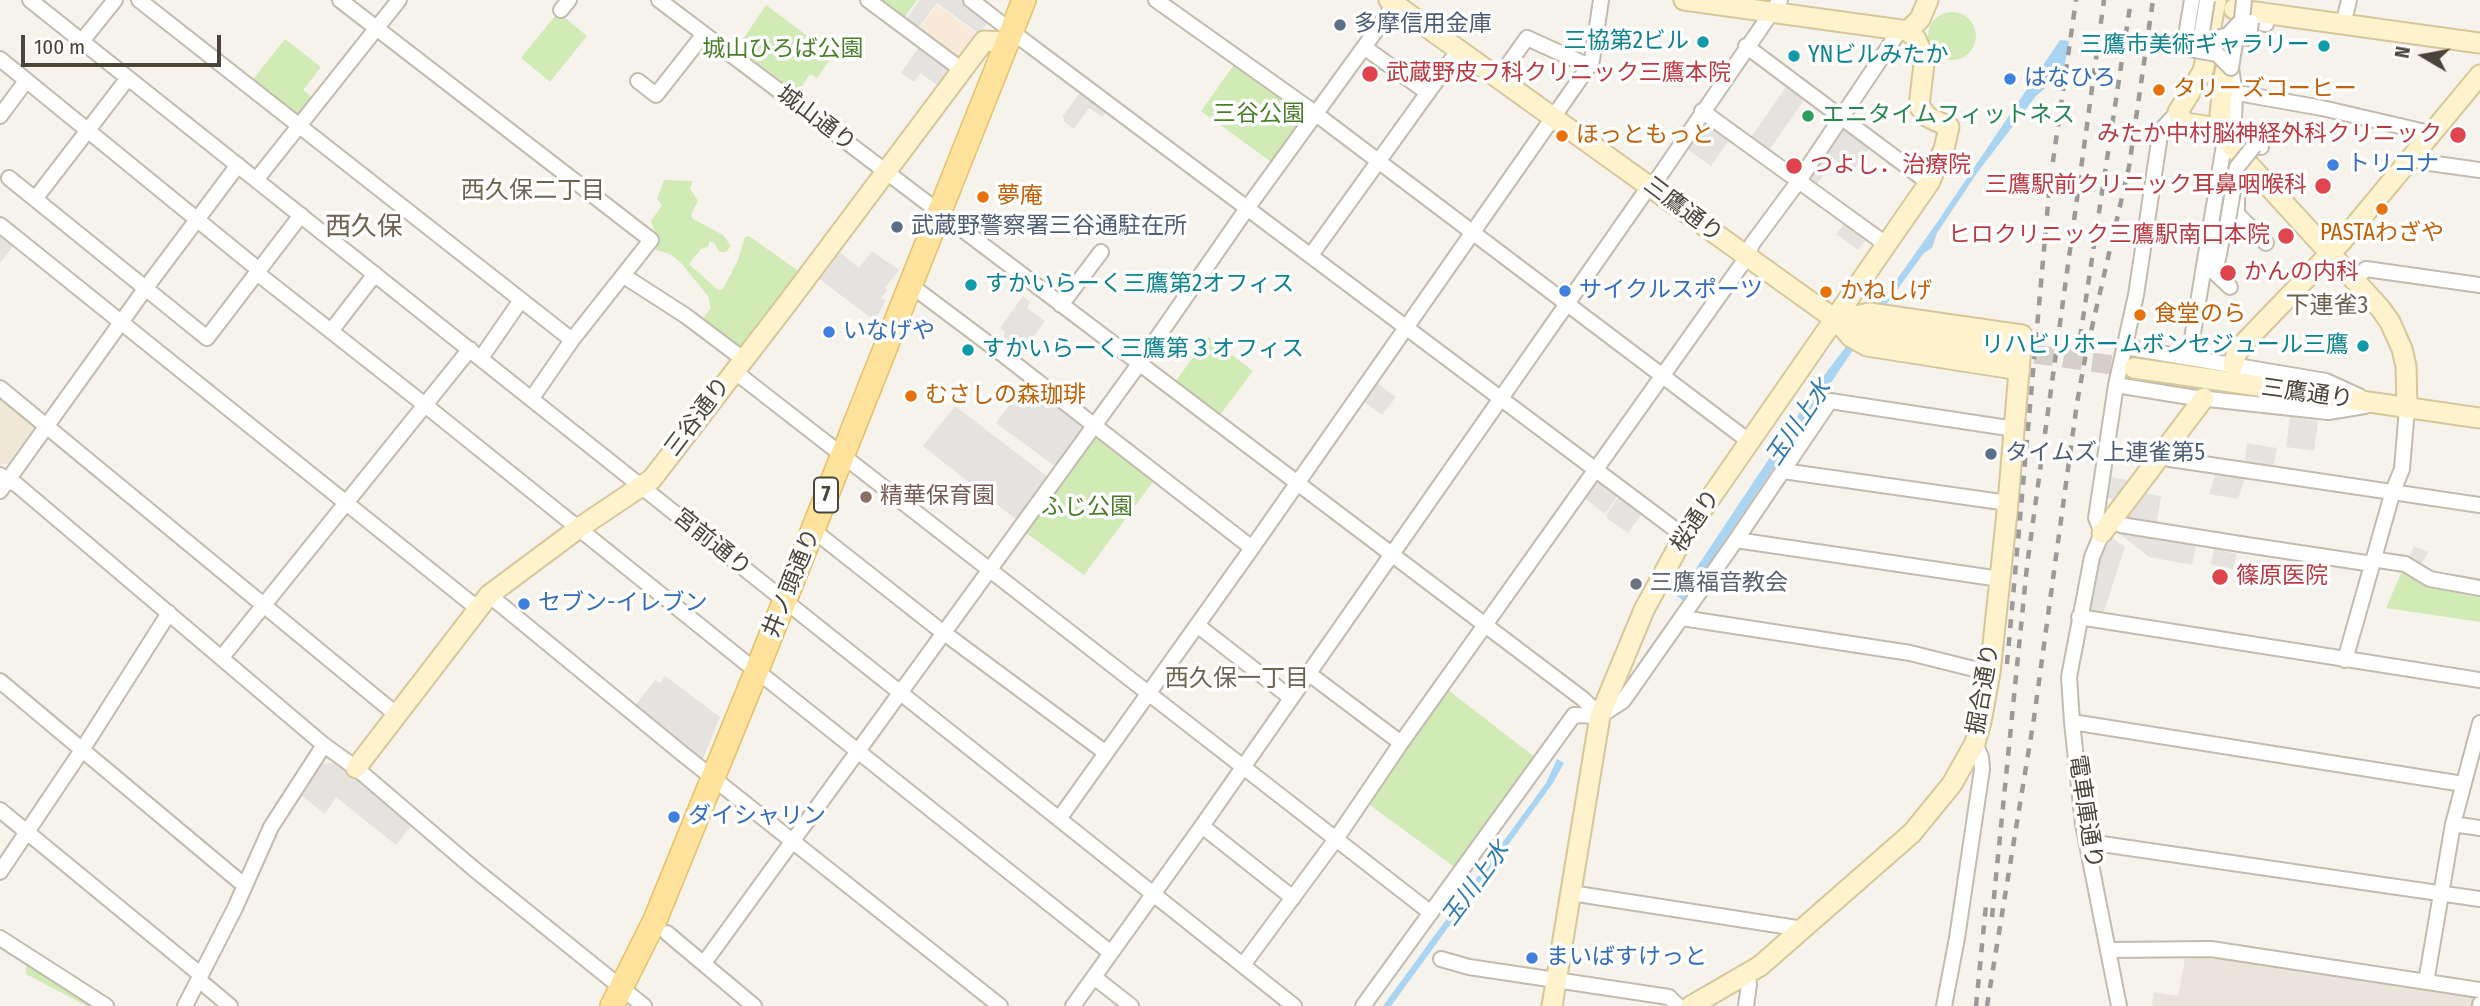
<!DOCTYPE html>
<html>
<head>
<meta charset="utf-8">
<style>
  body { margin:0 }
  #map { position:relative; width:2480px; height:1006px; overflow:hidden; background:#f6f3ec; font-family:"Fira Sans Condensed",sans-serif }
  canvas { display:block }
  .north { position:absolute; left:2389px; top:21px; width:70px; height:70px; -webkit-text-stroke:5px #fff; paint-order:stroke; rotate:280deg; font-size:19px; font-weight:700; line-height:28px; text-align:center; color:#4b4439 }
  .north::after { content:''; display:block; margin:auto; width:24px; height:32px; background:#4b4439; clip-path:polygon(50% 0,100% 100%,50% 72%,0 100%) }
  .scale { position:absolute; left:21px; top:35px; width:200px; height:32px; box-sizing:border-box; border:4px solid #4b4439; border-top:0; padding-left:9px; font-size:21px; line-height:24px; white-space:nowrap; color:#4b4439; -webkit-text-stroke:5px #fff; paint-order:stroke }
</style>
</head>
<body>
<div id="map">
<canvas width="2480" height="1006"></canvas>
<div class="north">N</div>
<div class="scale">100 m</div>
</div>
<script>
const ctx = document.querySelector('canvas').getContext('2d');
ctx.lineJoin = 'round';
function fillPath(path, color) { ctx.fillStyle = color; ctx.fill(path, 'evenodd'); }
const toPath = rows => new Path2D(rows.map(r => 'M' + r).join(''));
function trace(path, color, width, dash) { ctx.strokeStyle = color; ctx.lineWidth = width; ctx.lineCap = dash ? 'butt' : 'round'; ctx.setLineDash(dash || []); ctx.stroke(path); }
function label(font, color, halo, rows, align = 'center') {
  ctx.font = font + ' "Fira Sans Condensed","Noto Sans JP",sans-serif'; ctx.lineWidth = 7; ctx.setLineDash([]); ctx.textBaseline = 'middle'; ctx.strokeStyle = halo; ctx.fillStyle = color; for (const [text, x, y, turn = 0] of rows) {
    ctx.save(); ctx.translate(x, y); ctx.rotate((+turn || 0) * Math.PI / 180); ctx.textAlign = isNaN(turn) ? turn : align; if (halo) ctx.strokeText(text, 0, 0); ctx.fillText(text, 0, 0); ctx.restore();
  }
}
fillPath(toPath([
  [2186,953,2475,994,2476,996,2475,1006,2152,1006,2154,992,2178,996]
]), '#eae5da');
fillPath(toPath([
  [937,5,977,34,958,61,917,32]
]), '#f7ead8');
fillPath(toPath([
  [0,395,34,423,34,428,8,463,0,465]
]), '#efe8d6');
fillPath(toPath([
  [875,0,917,0,902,21],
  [766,5,833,55,817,78,810,74,797,93,737,48],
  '1928 36a24 24 0 1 1 48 0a24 24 0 1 1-48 0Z',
  [558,12,587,36,550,82,521,58],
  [285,39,321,67,303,90,315,100,301,117,295,117,251,82],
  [1236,62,1304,111,1305,120,1274,164,1201,111],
  [664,180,693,181,690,188,698,201,691,214,693,219,723,235,731,246,726,252,719,252,715,244,710,241,708,247,701,249,689,264,718,290,723,289,738,260,745,237,749,236,797,270,796,285,740,352,700,322,711,308,708,296,681,263,670,254,656,250,657,239,651,221,662,205,657,199],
  [1208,337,1253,371,1220,415,1175,382],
  [1094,438,1101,439,1155,479,1084,575,1025,532],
  [2403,569,2480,593,2480,622,2386,608],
  [1448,690,1536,758,1456,868,1367,803],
  [0,931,48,962,115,1006,87,1006,26,974,26,956,0,943]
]), '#d2eab5');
fillPath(toPath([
  [920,0,967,0,991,18,979,34,937,3,916,31,904,22],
  [922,43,954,66,939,87,921,73,914,82,901,73],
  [1788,84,1806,97,1770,149,1764,146,1762,149,1749,140],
  [1082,90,1108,109,1102,117,1089,108,1074,129,1063,121,1064,118,1062,117],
  [1703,120,1731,137,1711,166,1684,147],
  [1846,126,1872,145,1852,172,1823,151,1839,130,1842,132],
  [1822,154,1833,162,1817,184,1807,176],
  [1846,221,1868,237,1858,250,1836,234],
  [0,232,15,244,0,263],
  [837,250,859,268,872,251,899,270,885,288,888,290,881,298,886,300,875,321,817,277],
  [1023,296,1030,302,1027,308,1045,321,1025,348,1019,344,1013,348,1003,340,1005,332,1000,328],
  [1376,382,1396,397,1382,415,1364,402,1364,398],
  [1037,388,1083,425,1084,430,1057,468,996,423,1018,393,1027,400],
  [955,406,1047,476,1047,482,1018,521,923,446],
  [2290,417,2318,421,2314,451,2286,447],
  [2247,443,2277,448,2273,469,2244,465],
  [2217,470,2246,475,2238,499,2209,494],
  [1599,474,1620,492,1605,514,1583,497],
  [2106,476,2128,480,2114,499,2103,497],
  [1621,493,1644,511,1628,533,1608,519,1606,515],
  [2143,493,2161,496,2156,528,2121,522],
  [2121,527,2197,542,2192,565,2149,557,2120,534],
  [2110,537,2125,547,2103,614,2087,611,2095,571,2101,553],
  [2414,546,2428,552,2420,567,2407,561],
  [2214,549,2237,554,2233,569,2211,564],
  [2288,553,2310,557,2306,578,2284,574],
  [665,676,720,717,702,761,634,707,655,680,660,683],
  [329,763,340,764,414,822,396,845,336,797,325,814,302,796,321,764]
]), '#e5e3e0');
fillPath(toPath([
  [2060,40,2069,41,2065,63,2057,78,2036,96,1977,173,1937,233,1932,248,1924,253,1851,353,1684,601,1674,594,1695,570,1828,370,1885,296,1936,224],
  [1557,759,1564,763,1553,783,1391,1006,1383,1006,1546,783]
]), '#a9d4f2');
trace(toPath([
  [2006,350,2134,368]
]), '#d4d0c8', 19, [19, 10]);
const street = toPath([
  [30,0,1294,1006],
  [139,0,572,340],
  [340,0,651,240,572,340,532,398],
  [659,0,1583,699,1600,716],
  [868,0,962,70],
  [971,0,1002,24],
  [1156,0,1308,108,1750,442],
  [561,10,569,0],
  [2242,20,2266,24],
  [2343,25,2349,0],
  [1011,31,1684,536],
  [82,41,115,0],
  [1746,46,1929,183],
  [1364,47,1428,93],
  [0,59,259,270],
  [2231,68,2235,94,2234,121,2240,137,2247,144,2261,147],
  [1499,77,1527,38,1589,66],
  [638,81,656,95,704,34],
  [2243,94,2322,108,2421,131,2428,137],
  [1702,111,1887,245],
  [0,116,26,81],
  [2412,157,2422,162,2480,170],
  [9,178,207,338,301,215],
  [256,180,399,0],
  [1652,187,1780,0],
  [35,199,128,78],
  [2231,208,2266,243],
  [0,225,477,608],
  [1311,255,1460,48],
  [257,273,425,405,746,663],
  [624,276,686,316,743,359],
  [2354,280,2366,269,2480,285],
  [910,287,921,293,1001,353,1252,548],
  [2230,287,2215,273,2223,234,2237,213,2237,195],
  [1061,305,1101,252],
  [331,331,375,274],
  [2125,347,2326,381,2359,396],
  [2189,357,2225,139],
  [481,358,521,300],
  [734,371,1431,913],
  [2116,385,2190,397,2328,412,2365,406],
  [0,388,397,715],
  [2162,455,2170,459,2480,505],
  [1783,471,2008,503],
  [0,475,6,481,16,484,324,745,356,768,474,869,644,1006],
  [0,491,145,289,238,165],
  [2112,520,2121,525,2240,544,2366,563,2378,560,2405,564,2430,579,2480,588],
  [813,530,936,627,1106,753],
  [1736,540,2000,579],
  [489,595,684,755,1000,1006],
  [2079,617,2480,680],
  [1682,618,1910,653,1990,673],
  [1197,625,1291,698],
  [222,657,470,349],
  [2345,660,2393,491,2402,469,2407,408],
  [1308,673,1401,743],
  [766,678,1111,953],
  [0,681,245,886],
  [2072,722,2463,784],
  [0,810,201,975],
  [1059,819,1252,548,1589,66,1592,60,1601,0],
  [2453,824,2480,828],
  [1202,826,1293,898],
  [2088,842,2480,899],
  [0,872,82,750,169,613],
  [1571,893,1803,929],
  [667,933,754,1006],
  [0,938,106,1006],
  [2110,950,2211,949,2480,990],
  [1441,959,1469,967,1669,997,1678,1006],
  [704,963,1139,364,1248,207,1388,14,1394,0],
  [1243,965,1336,839,1401,743,1747,257,1752,244,1798,182,1900,30],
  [1094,977,1131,1006],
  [199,980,230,1006],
  [2426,982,2453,824,2480,723],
  [185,1006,235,908,271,827,324,745],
  [1073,1006,1202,826,1650,185],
  [1363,1006,1574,715,1600,716,1623,701,1736,540,1830,401,2015,429],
  [1746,1006,1749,984,1747,973],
  [1944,1006,1957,938,1982,769,1981,757,1975,743],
  [2119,1006,2083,824,2072,722,2069,677,2092,557,2102,533,2096,518,2116,385,2136,295,2160,135,2162,129,2178,112],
  [2480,1006,2480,1004]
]);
const secondary = toPath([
  [1389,0,1836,320,1879,331,2006,350],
  [2234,9,2480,43],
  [1908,31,1920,19,1928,0],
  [2210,31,2216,1],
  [2205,62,2203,71,2178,112,2180,117,2186,123,2212,127,2218,131,2380,308,2390,322,2402,349,2406,366,2407,408],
  [2225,71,2220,114,2221,128,2225,139],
  [1837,321,1851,337,1867,346,2020,370],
  [2233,365,2236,355,2243,344,2343,240,2480,75],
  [2134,368,2480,418],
  [2102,533,2204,398],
  [356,768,489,595,579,528,652,479,789,301,984,41,1006,42],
  [1552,1006,1600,716,1644,610,1684,536,1929,183,1944,149,1949,127,1928,117,1919,106,1924,64,1922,53,1916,39,1908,31,1684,0],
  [1691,1006,1760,966,1912,833,1952,784,1975,743,1981,722,1990,673,2008,503,2022,335,1869,313,1836,320]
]);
const primary = toPath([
  [612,1006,655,920,757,670,1024,0]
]);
trace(street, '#c2bbae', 18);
trace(secondary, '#d6c79b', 23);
trace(primary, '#e6c16a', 26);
trace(street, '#fff', 14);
trace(secondary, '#fff3cd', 19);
trace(primary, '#ffe39c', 23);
trace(toPath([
  [2080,338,2131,0],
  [2007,664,2050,182,2076,0],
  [1992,917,2027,566,2104,0],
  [1976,1006,1986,905],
  [1987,1006,2034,718,2077,403,2086,353,2129,167,2153,0]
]), '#9a9a9a', 4.5, [9, 9]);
const streetBridge = toPath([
  [2192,0,2184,48,2217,54,2231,68,2236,36,2249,38,2251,22],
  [2207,0,2201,37,2214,39,2228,35,2242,20,2244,0],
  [2232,231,2227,226,2237,167,2254,146]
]);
trace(streetBridge, '#c2bbae', 18, []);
trace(streetBridge, '#fff', 14);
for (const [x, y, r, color] of [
  [1340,25,7,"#5c6f8a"],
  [1703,42,7,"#0f9aa8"],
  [2324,46,7,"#0f9aa8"],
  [1794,56,7,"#0f9aa8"],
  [1370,74,9,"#e0444e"],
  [2010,79,7,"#3f7fe0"],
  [2159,90,7,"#e8710a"],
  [1808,116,7,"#2e9e5b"],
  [2458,135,9,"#e0444e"],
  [1562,136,7,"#e8710a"],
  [2333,165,7,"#3f7fe0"],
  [1794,166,9,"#e0444e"],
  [2323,186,9,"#e0444e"],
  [983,197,7,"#e8710a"],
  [2382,209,7,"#e8710a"],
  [897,227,7,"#5c6f8a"],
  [2286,236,9,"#e0444e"],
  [2228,273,9,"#e0444e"],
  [971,285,7,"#0f9aa8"],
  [1565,291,7,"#3f7fe0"],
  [1826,292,7,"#e8710a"],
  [2140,315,7,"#e8710a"],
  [829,332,7,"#3f7fe0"],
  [2363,346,7,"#0f9aa8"],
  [968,350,7,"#0f9aa8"],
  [911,396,7,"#e8710a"],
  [1991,454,7,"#5c6f8a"],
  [866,497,7,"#8d6e63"],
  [2220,577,9,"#e0444e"],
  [1636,584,7,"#6b7280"],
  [524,604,7,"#3f7fe0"],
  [674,817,7,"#3f7fe0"],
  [1532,958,7,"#3f7fe0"]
]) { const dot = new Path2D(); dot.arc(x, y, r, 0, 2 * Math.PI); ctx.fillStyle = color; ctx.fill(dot); trace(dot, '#fff', 2.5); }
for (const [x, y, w] of [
  [826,495,24]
]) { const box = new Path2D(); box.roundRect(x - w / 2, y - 17.5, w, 35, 5); ctx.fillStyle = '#fff'; ctx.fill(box); trace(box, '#4b4439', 2); }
label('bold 21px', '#4b4439', null, [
  ["7",826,495]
]);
label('23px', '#4e5e75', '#fff', [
  ["多摩信用金庫",1354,25],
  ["武蔵野警察署三谷通駐在所",911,227],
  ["タイムズ 上連雀第5",2005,454]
], 'left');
label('23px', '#0d838f', '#fff', [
  ["三協第2ビル",1689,42],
  ["三鷹市美術ギャラリー",2310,46],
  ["YNビルみたか",1808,56,"left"],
  ["すかいらーく三鷹第2オフィス",985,285,"left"],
  ["リハビリホームボンセジュール三鷹",2349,346],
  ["すかいらーく三鷹第３オフィス",982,350,"left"]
], 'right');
label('23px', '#4a7f2a', '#fff', [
  ["城山ひろば公園",783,50],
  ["三谷公園",1259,115],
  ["ふじ公園",1087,508]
]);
label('23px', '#be3a42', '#fff', [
  ["武蔵野皮フ科クリニック三鷹本院",1386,74],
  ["みたか中村脳神経外科クリニック",2442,135,"right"],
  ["つよし．治療院",1810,166],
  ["三鷹駅前クリニック耳鼻咽喉科",2307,186,"right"],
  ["ヒロクリニック三鷹駅南口本院",2270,236,"right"],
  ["かんの内科",2244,273],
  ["篠原医院",2236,577]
], 'left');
label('23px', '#366cbe', '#fff', [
  ["はなひろ",2024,79],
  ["トリコナ",2347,165],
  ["サイクルスポーツ",1579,291],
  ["いなげや",843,332],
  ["セブン-イレブン",538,604],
  ["ダイシャリン",688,817],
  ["まいばすけっと",1546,958]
], 'left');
label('23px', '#c56008', '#fff', [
  ["タリーズコーヒー",2173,90],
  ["ほっともっと",1576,136],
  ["夢庵",997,197],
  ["PASTAわざや",2382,234,"center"],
  ["かねしげ",1840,292],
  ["食堂のら",2154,315],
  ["むさしの森珈琲",925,396]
], 'left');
label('23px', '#27864d', '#fff', [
  ["エニタイムフィットネス",1822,116]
], 'left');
label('23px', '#4b4439', '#fff', [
  ["城山通り",816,119,37],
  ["三鷹通り",1683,210,37],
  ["三鷹通り",2307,394,8],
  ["三谷通り",698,417,-53],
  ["桜通り",1696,521,-57],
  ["宮前通り",712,543,39],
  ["井ノ頭通り",792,583,-68],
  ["掘合通り",1984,689,-80],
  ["電車庫通り",2085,812,81]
]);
label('23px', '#785e54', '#fff', [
  ["精華保育園",880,497]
], 'left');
label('23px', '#5b616d', '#fff', [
  ["三鷹福音教会",1650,584]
], 'left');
label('24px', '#6e6250', '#fff', [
  ["西久保二丁目",533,191],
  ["下連雀3",2327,306],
  ["西久保一丁目",1237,679]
]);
label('italic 24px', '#2e7ab2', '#fff', [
  ["玉川上水",1799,423,-56],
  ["玉川上水",1476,884,-54]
]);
label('26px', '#6e6250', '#fff', [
  ["西久保",364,228]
]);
</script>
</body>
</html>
